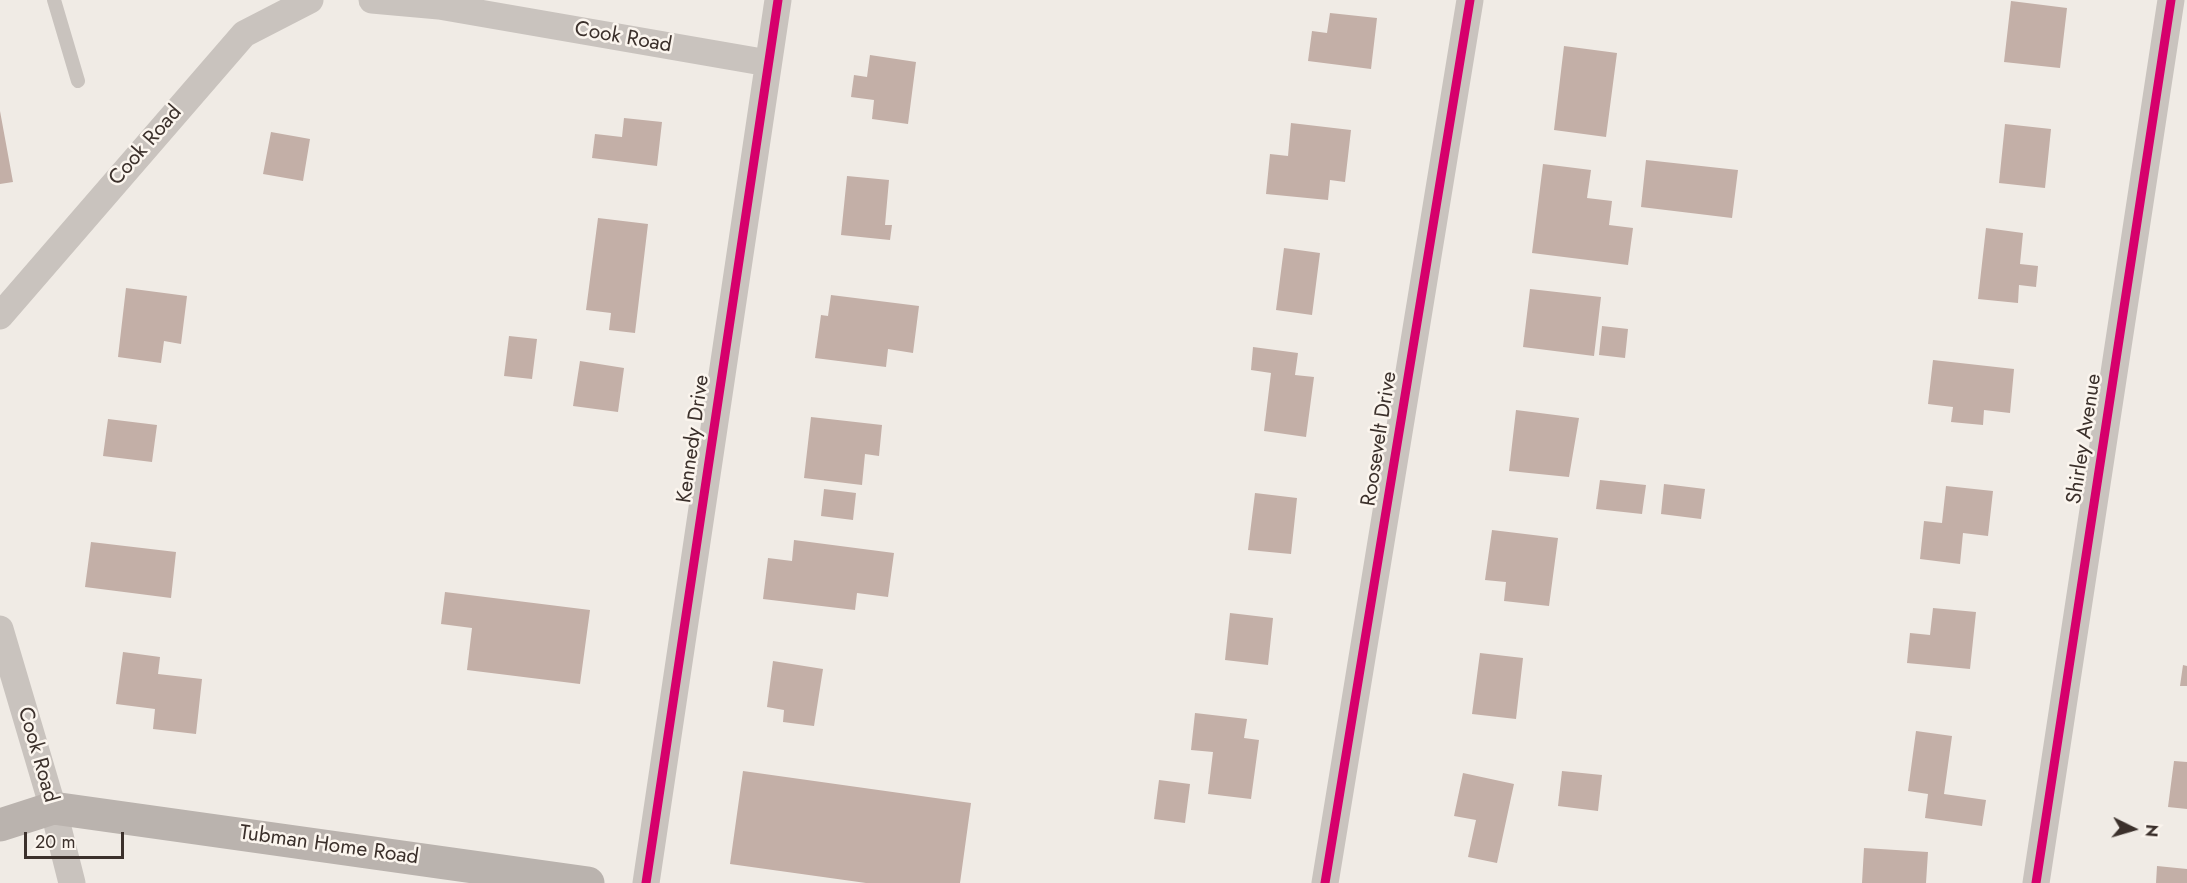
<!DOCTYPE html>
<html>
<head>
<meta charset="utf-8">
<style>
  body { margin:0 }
  #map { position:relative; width:2187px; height:883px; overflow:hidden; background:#f0ebe5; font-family:Jost,sans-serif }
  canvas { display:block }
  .north { position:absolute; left:2103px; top:799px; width:60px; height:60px; -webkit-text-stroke:4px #fbf5ee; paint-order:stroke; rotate:95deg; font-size:16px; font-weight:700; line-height:24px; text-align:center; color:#3b302b }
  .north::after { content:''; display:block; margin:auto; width:21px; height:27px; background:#3b302b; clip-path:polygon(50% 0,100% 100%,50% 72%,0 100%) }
  .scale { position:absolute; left:24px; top:832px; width:100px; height:27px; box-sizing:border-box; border:3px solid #3b302b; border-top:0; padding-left:8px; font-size:18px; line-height:21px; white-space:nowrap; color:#3b302b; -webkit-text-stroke:4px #fbf5ee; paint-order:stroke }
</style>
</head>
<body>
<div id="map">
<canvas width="2187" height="883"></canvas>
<div class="north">N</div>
<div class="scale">20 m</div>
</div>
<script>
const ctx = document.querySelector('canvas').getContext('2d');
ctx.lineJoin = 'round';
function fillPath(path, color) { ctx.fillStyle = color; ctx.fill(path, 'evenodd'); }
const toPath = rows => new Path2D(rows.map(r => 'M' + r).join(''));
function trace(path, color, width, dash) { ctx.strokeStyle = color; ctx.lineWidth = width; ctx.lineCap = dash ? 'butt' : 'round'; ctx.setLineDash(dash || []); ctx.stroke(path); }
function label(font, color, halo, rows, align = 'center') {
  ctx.font = font + ' Jost,sans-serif'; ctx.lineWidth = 5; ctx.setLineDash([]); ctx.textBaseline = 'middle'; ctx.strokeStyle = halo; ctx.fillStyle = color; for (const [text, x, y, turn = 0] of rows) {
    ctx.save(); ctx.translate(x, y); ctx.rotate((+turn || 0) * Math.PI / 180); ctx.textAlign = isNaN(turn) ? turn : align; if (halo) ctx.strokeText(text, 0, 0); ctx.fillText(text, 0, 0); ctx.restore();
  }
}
fillPath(toPath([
  [2011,1,2067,8,2060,68,2004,62],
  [1330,13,1377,18,1371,69,1308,61,1312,31,1327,33],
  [1564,46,1617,53,1606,137,1554,130],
  [870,55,916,62,908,124,872,119,874,100,851,97,854,75,867,77],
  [0,111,13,182,0,184],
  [624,118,662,122,657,166,592,158,595,134,622,137],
  [1291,123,1351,130,1345,182,1330,180,1328,200,1266,194,1270,154,1288,156],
  [2005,124,2051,129,2045,188,1999,183],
  [271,132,310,139,303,181,263,174],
  [1646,160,1738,170,1732,218,1641,207],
  [1543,164,1591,170,1587,198,1612,201,1609,225,1633,228,1628,265,1532,253],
  [847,176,889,180,885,225,892,225,890,240,841,235],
  [598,218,648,224,635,333,609,330,611,313,586,310],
  [1986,228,2023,233,2020,264,2038,266,2036,287,2019,285,2018,303,1978,299],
  [1284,248,1320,253,1312,315,1276,310],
  [126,288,187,296,181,344,164,341,161,363,118,357],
  [1530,289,1601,297,1594,356,1523,347],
  [831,295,919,306,913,353,888,349,886,367,815,358,821,315,828,316],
  [1602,326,1628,329,1625,358,1599,355],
  [509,336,537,339,532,379,504,376],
  [1253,347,1298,353,1295,375,1314,377,1306,437,1264,431,1271,373,1251,370],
  [1933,360,2014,369,2010,413,1984,410,1983,425,1951,422,1953,407,1928,404],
  [580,361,624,368,618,412,573,406],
  [1516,410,1579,418,1569,477,1509,471],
  [811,417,882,425,879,456,865,454,862,485,804,478],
  [108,419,157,425,152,462,103,456],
  [1600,480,1646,485,1642,514,1596,509],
  [1664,484,1705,489,1701,519,1661,514],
  [1946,486,1993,491,1988,536,1963,533,1960,564,1920,559,1924,521,1942,523],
  [824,489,856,493,853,520,821,516],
  [1255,493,1297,498,1291,554,1248,550],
  [1492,530,1558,538,1549,606,1504,601,1506,582,1485,580],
  [794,540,894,553,888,597,857,593,855,610,763,599,768,558,792,561],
  [91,542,176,552,171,598,85,587],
  [445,592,590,610,580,684,467,670,472,628,441,624],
  [1933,608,1976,612,1970,669,1907,663,1910,633,1930,635],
  [1230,613,1273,618,1268,665,1225,660],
  [123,652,160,657,158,674,202,679,196,734,153,729,155,709,116,704],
  [1480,653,1523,658,1516,719,1472,714],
  [773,661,823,669,814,726,783,722,784,710,767,707],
  [2183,665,2187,666,2187,686,2180,686],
  [1195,713,1247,719,1244,738,1259,740,1251,799,1208,794,1213,752,1191,750],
  [1916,731,1952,736,1944,794,1986,800,1982,826,1925,818,1928,794,1908,791],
  [2174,761,2187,762,2187,809,2168,807],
  [743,771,971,803,960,883,866,883,730,864],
  [1562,771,1602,775,1598,811,1558,806],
  [1463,773,1514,784,1497,863,1468,857,1476,820,1454,816],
  [1159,780,1190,784,1185,823,1154,819],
  [1864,848,1928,852,1926,883,1862,883],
  [2157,866,2187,869,2187,883,2156,883]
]), '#c3afa7');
trace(toPath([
  [54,0,78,81]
]), '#c9c3be', 14);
trace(toPath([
  [372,0,439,6,768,63],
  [0,316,244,34,310,0],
  [0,629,53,808,72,883],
  [646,883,778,0],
  [1325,883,1470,0],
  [2036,883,2171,0]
]), '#c9c3be', 27);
trace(toPath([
  [0,825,53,808,588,883]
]), '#bab3ae', 33);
trace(toPath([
  [646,883,778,0],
  [1325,883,1470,0],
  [2036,883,2171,0]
]), '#d6006c', 9);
label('21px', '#3b302b', '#fbf5ee', [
  ["Cook Road",623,38,10],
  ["Cook Road",146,146,-49],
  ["Kennedy Drive",694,439,-82],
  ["Roosevelt Drive",1380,439,-81],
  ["Shirley Avenue",2085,439,-81],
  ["Cook Road",37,755,74],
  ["Tubman Home Road",329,846,8]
]);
</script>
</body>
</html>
